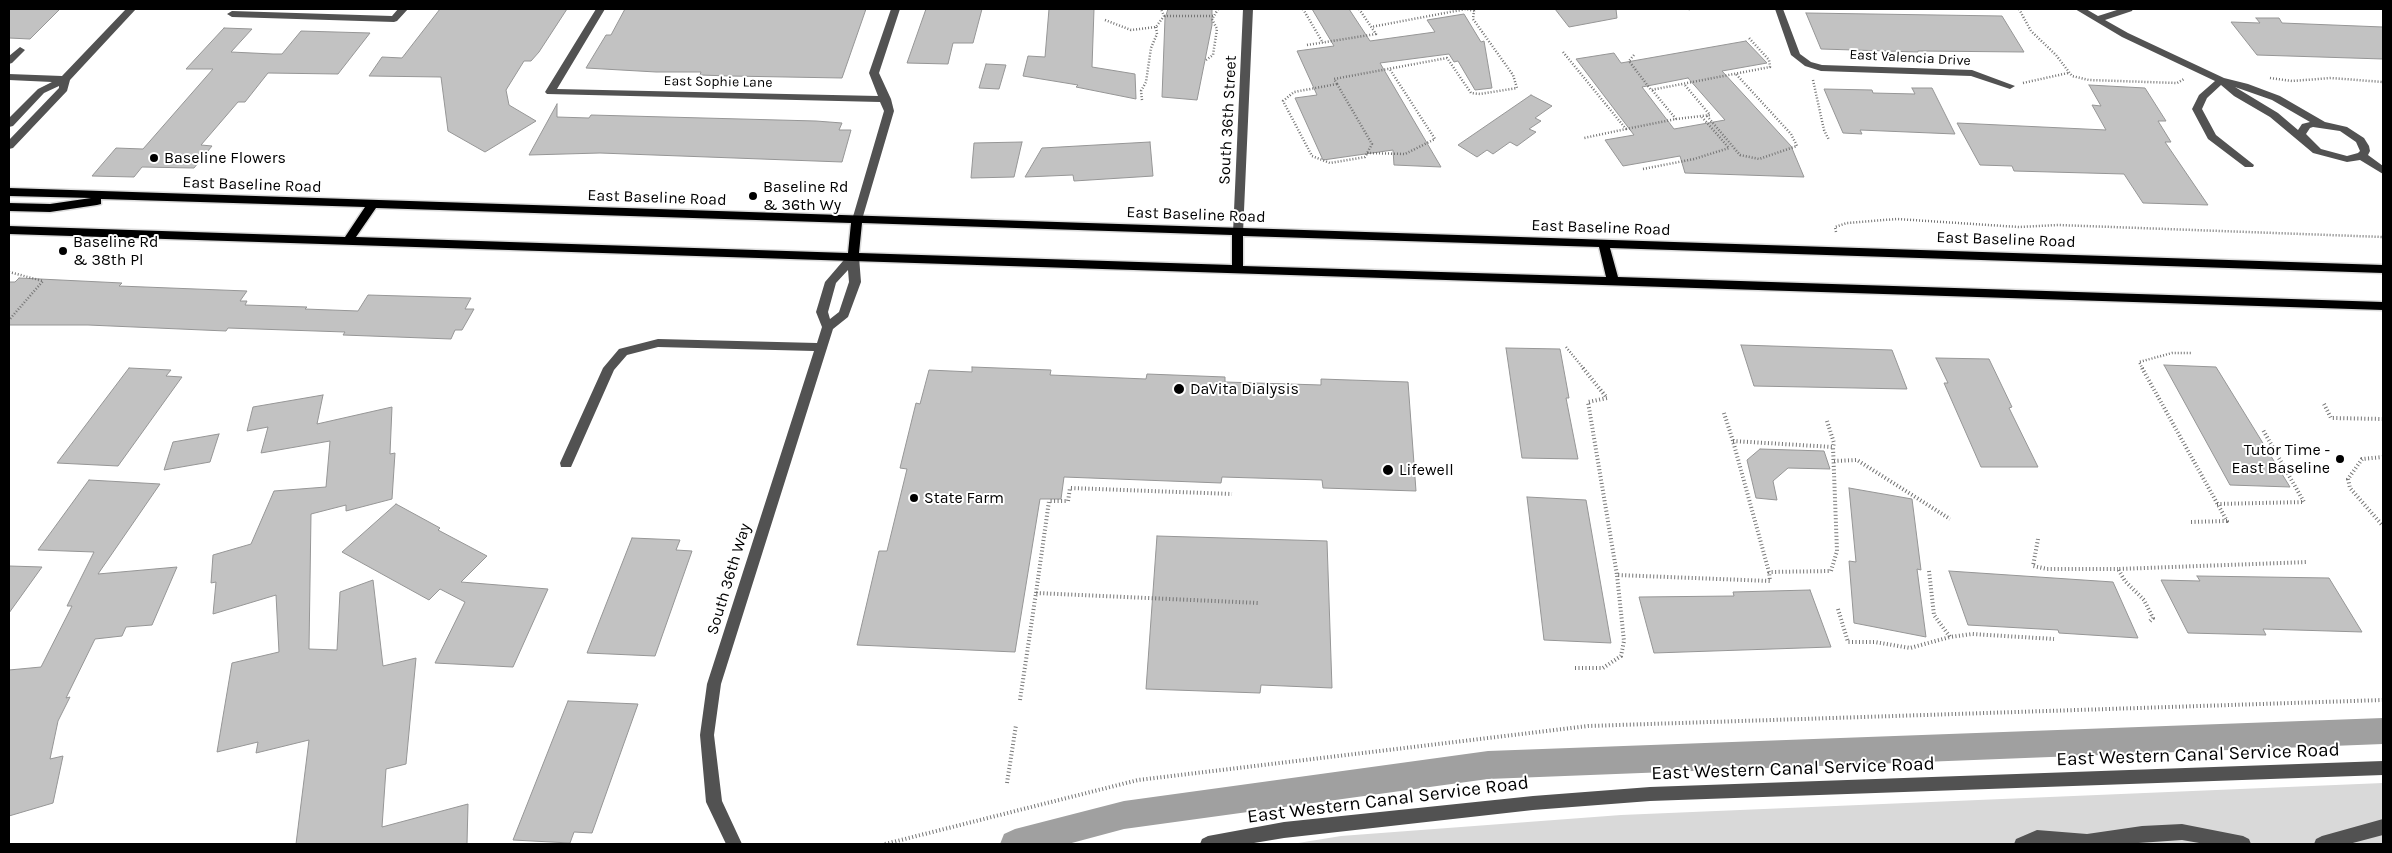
<!DOCTYPE html>
<html>
<head>
<meta charset="utf-8">
<style>
  body { margin:0 }
  #map { position:relative; width:2392px; height:853px; overflow:hidden; background:#fff; font-family:Karla,sans-serif }
  canvas { display:block }
  .frame { position:absolute; inset:0; border:10px solid #000; pointer-events:none }
</style>
</head>
<body>
<div id="map">
<canvas width="2392" height="853"></canvas>
<div class="frame"></div>
</div>
<script>
const ctx = document.querySelector('canvas').getContext('2d');
ctx.lineJoin = 'round';
function fillPath(path, color) { ctx.fillStyle = color; ctx.fill(path, 'evenodd'); }
const toPath = rows => new Path2D(rows.map(r => 'M' + r).join(''));
function trace(path, color, width, dash) { ctx.strokeStyle = color; ctx.lineWidth = width; ctx.lineCap = dash ? 'butt' : 'round'; ctx.setLineDash(dash || []); ctx.stroke(path); }
function label(font, color, halo, rows, align = 'center') {
  ctx.font = font + ' Karla,sans-serif'; ctx.lineWidth = 4; ctx.setLineDash([]); ctx.textBaseline = 'middle'; ctx.strokeStyle = halo; ctx.fillStyle = color; for (const [text, x, y, turn = 0] of rows) {
    ctx.save(); ctx.translate(x, y); ctx.rotate((+turn || 0) * Math.PI / 180); ctx.textAlign = isNaN(turn) ? turn : align; if (halo) ctx.strokeText(text, 0, 0); ctx.fillText(text, 0, 0); ctx.restore();
  }
}
fillPath(toPath([
  [2383,783,2383,844,1292,844,1341,836,1621,815]
]), '#d9d9d9');
fillPath(toPath([
  [2383,718,2383,744,1488,779,1124,829,1068,844,1000,844,1004,834,1015,829,1124,801,1488,751,2383,718]
]), '#a0a0a0');
const building = toPath([
  [9,9,60,9,30,39,9,38,9,9],
  [440,9,567,9,539,52,531,61,524,61,506,90,509,105,536,121,485,152,448,131,441,77,369,76,382,57,402,58,440,9],
  [625,9,866,9,842,78,730,76,700,75,701,72,656,72,586,68,606,35,611,35,625,9],
  [926,9,982,9,973,43,953,43,948,64,907,63,926,9],
  [1049,9,1094,9,1092,67,1135,74,1136,99,1076,87,1078,85,1023,76,1028,56,1045,57,1049,9],
  [1168,9,1212,9,1212,25,1197,100,1162,97,1165,18,1168,9],
  [1312,9,1349,9,1370,41,1435,32,1427,20,1464,14,1481,42,1484,41,1492,88,1475,90,1458,61,1454,62,1449,54,1380,63,1441,167,1394,165,1393,150,1323,160,1295,98,1317,95,1297,51,1334,46,1312,9],
  [1555,9,1616,9,1617,18,1569,27,1555,9],
  [1806,13,2002,16,2024,52,1918,51,1918,52,1821,49,1806,13],
  [2256,18,2279,18,2282,23,2383,27,2383,59,2257,55,2231,22,2260,23,2256,18],
  [224,28,252,29,231,52,273,54,282,54,301,31,370,33,338,74,268,73,245,102,238,102,201,145,212,146,194,168,142,167,134,177,92,176,116,148,143,149,213,69,186,69,224,28],
  [1746,41,1767,63,1722,71,1791,146,1804,177,1685,173,1680,156,1623,166,1605,140,1634,135,1576,59,1614,53,1621,63,1746,41],
  [1688,78,1725,120,1674,129,1642,87,1688,78],
  [986,64,1006,65,999,89,979,88,986,64],
  [2089,85,2145,88,2166,121,2158,121,2171,142,2165,142,2208,205,2143,203,2124,174,2014,171,2012,166,1980,165,1957,123,2106,130,2092,105,2101,106,2089,85],
  [1912,88,1932,88,1955,134,1860,130,1862,134,1843,133,1824,89,1872,90,1873,93,1915,94,1912,88],
  [1531,95,1552,106,1535,118,1541,121,1529,129,1536,132,1517,146,1510,142,1493,154,1487,150,1477,157,1458,145,1531,95],
  [557,104,557,117,589,118,591,115,816,121,842,123,839,130,851,130,842,162,600,153,529,155,557,104],
  [1022,142,1014,177,971,178,974,143,1022,142],
  [1150,142,1153,176,1074,181,1073,175,1025,177,1042,148,1150,142],
  [19,278,122,283,119,286,247,291,240,301,247,301,245,305,307,307,305,309,358,311,368,295,471,298,465,309,474,309,462,330,455,330,451,339,343,335,345,332,228,328,226,331,88,325,9,325,9,282,15,282,19,278],
  [1741,345,1892,350,1907,389,1754,386,1741,345],
  [1506,348,1560,349,1569,398,1566,398,1578,459,1522,458,1506,348],
  [1936,358,1989,359,2012,407,2009,408,2038,467,1981,467,1944,383,1948,383,1936,358],
  [2164,365,2216,367,2290,487,2230,485,2164,365],
  [972,367,1051,370,1050,375,1146,379,1147,374,1225,377,1225,382,1321,385,1321,379,1408,382,1416,491,1323,488,1322,480,1222,477,1221,483,1064,477,1061,499,1040,499,1015,652,857,645,879,551,887,551,907,469,900,468,916,403,920,404,929,370,972,372,972,367],
  [129,368,171,370,166,376,182,377,118,466,57,463,129,368],
  [323,395,317,424,392,407,390,454,395,453,392,499,346,511,346,505,311,514,309,649,337,650,340,592,373,580,383,666,416,658,406,764,386,769,382,827,468,804,467,844,296,844,309,740,256,753,258,742,217,752,232,663,279,652,276,595,213,614,216,582,211,583,213,555,251,544,274,491,326,487,330,441,261,453,268,427,247,431,253,407,323,395],
  [219,434,210,462,164,470,173,442,219,434],
  [1760,449,1824,451,1830,469,1788,468,1773,481,1777,500,1756,498,1747,460,1760,449],
  [89,480,160,484,98,574,177,567,152,625,126,627,122,636,95,639,66,698,70,697,58,721,50,759,63,756,53,803,9,816,9,670,41,667,72,606,67,606,94,552,38,550,89,480],
  [1849,488,1912,499,1921,570,1917,569,1926,637,1854,623,1849,561,1856,562,1849,488],
  [1527,497,1586,500,1611,643,1544,640,1527,497],
  [396,504,440,528,438,530,487,556,461,582,548,589,513,667,435,663,465,602,440,589,429,600,342,552,396,504],
  [1157,536,1327,541,1332,688,1261,685,1260,693,1146,689,1157,536],
  [632,538,680,540,676,550,692,551,655,656,587,653,632,538],
  [9,566,42,567,9,613,9,566],
  [1949,571,2113,582,2138,638,2059,633,2058,630,1968,625,1949,571],
  [2197,576,2329,578,2362,632,2263,629,2266,635,2188,633,2161,580,2200,581,2197,576],
  [1810,590,1831,647,1654,653,1639,597,1734,596,1733,592,1810,590],
  [568,701,638,704,592,833,574,832,570,843,513,840,568,701]
]);
fillPath(building, '#c2c2c2');
trace(building, '#969696', 1);
const major = toPath([
  [9,188,2383,265,2383,273,1610,248,1618,277,2383,302,2383,310,9,234,9,226,345,237,365,207,101,199,101,204,97,205,50,212,9,211,9,203,50,204,91,198,9,196,9,188],
  [376,208,851,223,848,253,356,237,376,208],
  [862,223,1232,235,1232,265,859,253,862,223],
  [1243,236,1599,247,1606,277,1243,266,1243,236]
]);
trace(major, '#dbdbdb', 3);
trace(toPath([
  [1303,9,1323,43],
  [1689,9,1691,10],
  [2019,9,2031,31,2056,55,2072,76,2089,80,2177,83,2184,79],
  [1164,16,1214,16,1218,9],
  [1105,20,1131,30,1156,27,1164,16,1161,9],
  [1307,45,1376,34,1359,9],
  [1563,52,1626,129,1584,138],
  [1634,55,1629,61,1651,90,1770,67,1769,60,1749,38],
  [1206,60,1213,55,1217,29,1212,19,1214,16],
  [2270,78,2292,81,2331,78,2383,82],
  [1813,80,1824,130,1829,140],
  [2023,83,2068,73],
  [1337,84,1372,144,1365,157,1330,163,1312,156,1283,101,1294,92,1337,84],
  [1337,84,1334,79,1447,58,1471,93,1480,94,1517,88,1513,75,1473,19,1474,11,1466,9,1371,27],
  [1142,100,1141,91,1146,82,1151,48,1157,34,1156,27],
  [1707,116,1740,155,1759,159,1797,146,1791,134,1735,73],
  [1676,119,1710,115,1684,84],
  [1626,129,1676,119,1652,90],
  [1367,153,1405,154,1435,139,1389,68],
  [1643,169,1694,159,1729,148,1702,117],
  [1836,232,1835,227,1847,223,1897,219,2019,227,2058,225,2383,237],
  [9,272,43,281,9,320],
  [1566,347,1584,369],
  [2143,369,2139,362,2172,353,2192,353]
]), '#747474', 2.5, [1, 2]);
trace(toPath([
  [1583,368,1607,398,1588,402,1617,575,1770,581,1769,572],
  [2142,368,2227,521,2190,522],
  [2324,404,2331,418,2383,419],
  [1724,413,1733,441],
  [1827,421,1834,443,1833,447],
  [1733,441,1833,447,1837,551,1831,571,1769,572,1733,441],
  [2383,457,2362,459,2348,479,2350,488,2383,526],
  [1834,461,1857,460,1950,519],
  [2217,504,2304,502,2263,430],
  [2038,539,2033,566,2047,569,2118,569],
  [1929,571,1934,615,1950,637,1972,634,2054,639],
  [1036,593,1049,501,1068,501,1070,488,1232,494],
  [1838,609,1848,642,1875,642,1910,648,1950,637],
  [2150,621,2153,618,2144,600,2125,581,2118,569,2308,562],
  [1575,668,1603,668,1621,656,1624,641,1617,575],
  [1020,700,1036,593,1259,603],
  [1007,783,1016,725],
  [885,844,1138,780,1588,726,2383,700]
]), '#747474', 4, [1, 2.5]);
fillPath(toPath([
  [126,9,136,9,70,80,67,91,13,148,9,149,9,140,59,88,59,86,44,93,13,126,9,127,9,118,38,89,52,82,9,80,9,74,62,76,126,9],
  [398,9,408,9,397,21,394,22,232,17,227,14,232,11,392,16,398,9],
  [596,9,605,9,557,89,878,96,869,73,891,9,900,9,879,73,891,99,894,111,861,223,853,223,852,220,884,111,880,102,547,94,545,92,596,9],
  [1243,9,1253,9,1243,233,1238,237,1233,233,1243,9],
  [1775,9,1783,9,1800,54,1811,62,1822,65,1972,70,2015,86,2010,89,1971,76,1821,71,1805,66,1791,55,1775,9],
  [2075,9,2086,9,2098,16,2120,9,2133,9,2132,11,2105,20,2128,33,2224,78,2248,84,2280,96,2325,122,2347,127,2364,138,2369,146,2370,151,2368,155,2383,166,2383,174,2360,160,2347,162,2313,153,2270,117,2234,96,2221,85,2207,98,2202,109,2216,135,2254,165,2253,167,2245,167,2208,139,2192,109,2199,95,2215,81,2122,37,2075,9],
  [2235,87,2272,100,2310,122,2302,124,2298,130,2278,113,2235,87],
  [2313,127,2340,131,2356,142,2360,151,2358,153,2347,156,2321,149,2306,134,2310,128,2313,127],
  [20,47,25,50,12,63,9,64,9,56,20,47],
  [853,253,859,257,861,282,848,317,833,329,721,684,714,735,722,801,742,844,726,844,706,802,700,735,707,684,814,351,658,347,627,355,614,370,571,467,561,467,560,463,603,368,619,349,658,339,817,343,822,327,816,312,825,282,849,254,853,253],
  [848,270,849,282,839,312,830,319,828,312,836,283,848,270],
  [2383,761,2383,775,1650,801,1533,810,1284,838,1248,844,1200,844,1202,839,1208,836,1284,822,1533,796,1650,787,2383,761],
  [2383,819,2383,835,2349,844,2314,844,2316,839,2322,836,2383,819],
  [2182,824,2243,836,2249,839,2251,844,2205,844,2182,840,2124,844,2014,844,2016,839,2037,830,2087,834,2142,826,2182,824]
]), '#525252');
fillPath(major, '#000');
for (const [x, y, r, color] of [
  [154,158,5,"#000"],
  [753,196,5,"#000"],
  [63,251,5,"#000"],
  [1179,389,6,"#000"],
  [2340,459,5,"#000"],
  [1388,470,6,"#000"],
  [914,498,5,"#000"]
]) { const dot = new Path2D(); dot.arc(x, y, r, 0, 2 * Math.PI); ctx.fillStyle = color; ctx.fill(dot); trace(dot, '#fff', 2); }
label('14px', '#000', '#fff', [
  ["East Valencia Drive",1910,58,3],
  ["East Sophie Lane",718,82,1]
]);
label('16px', '#000', '#fff', [
  ["South 36th Street",1228,120,-87],
  ["East Baseline Road",252,185,2],
  ["East Baseline Road",657,198,2],
  ["East Baseline Road",1196,215,2],
  ["East Baseline Road",1601,228,2],
  ["East Baseline Road",2006,240,2],
  ["South 36th Way",729,579,-73]
]);
label('16px', '#000', '#fff', [
  ["Baseline Flowers",164,158],
  ["Baseline Rd",763,187],
  ["& 36th Wy",763,205],
  ["Baseline Rd",73,242],
  ["& 38th Pl",73,260],
  ["DaVita Dialysis",1190,389],
  ["Tutor Time -",2330,450,"right"],
  ["East Baseline",2330,468,"right"],
  ["Lifewell",1399,470],
  ["State Farm",924,498]
], 'left');
label('19px', '#000', '#fff', [
  ["East Western Canal Service Road",2198,755,-2],
  ["East Western Canal Service Road",1793,769,-2],
  ["East Western Canal Service Road",1388,800,-7]
]);
</script>
</body>
</html>
